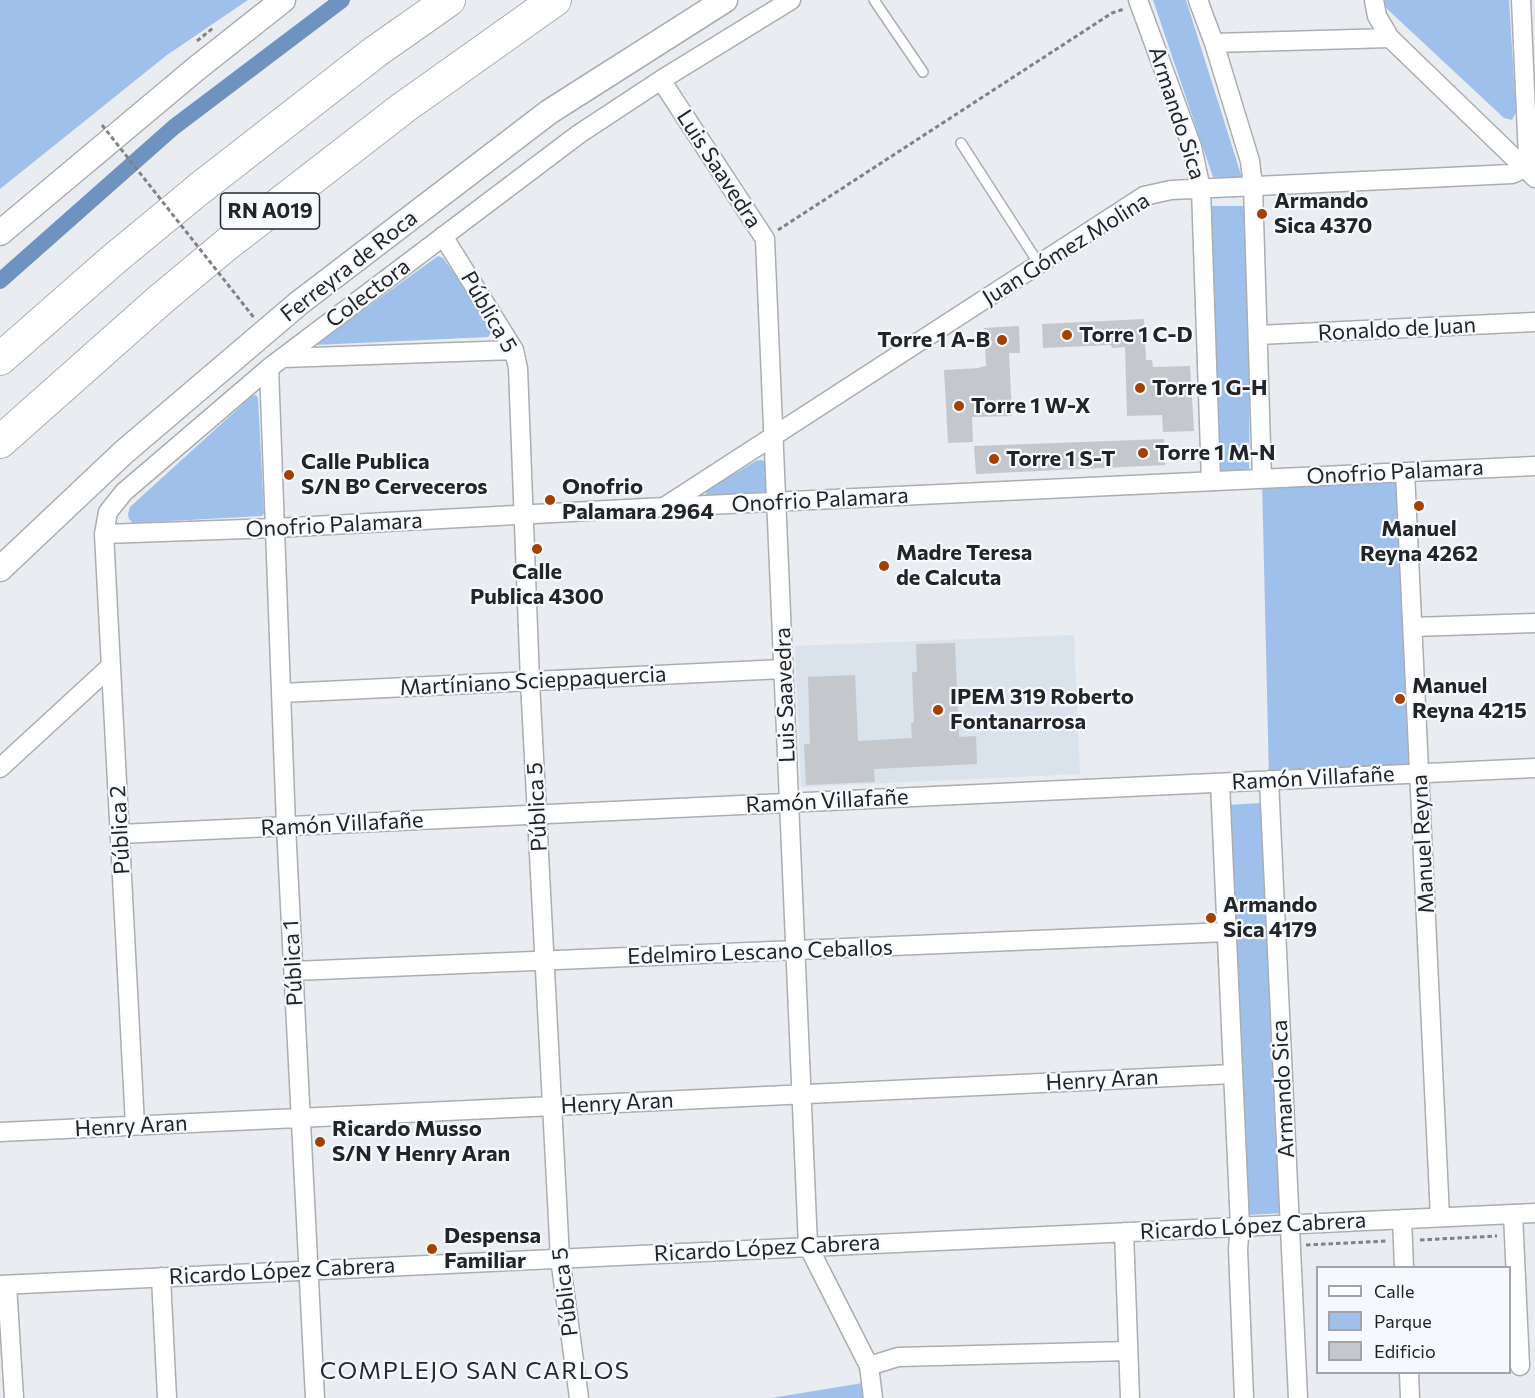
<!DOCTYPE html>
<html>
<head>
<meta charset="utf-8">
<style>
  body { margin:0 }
  #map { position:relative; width:1535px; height:1398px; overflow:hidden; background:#e9ecf0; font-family:Commissioner,sans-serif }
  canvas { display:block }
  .legend { position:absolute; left:1316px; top:1266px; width:195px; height:108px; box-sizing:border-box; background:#f6fafe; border:2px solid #a2a4a8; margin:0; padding:8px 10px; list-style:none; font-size:18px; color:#232426 }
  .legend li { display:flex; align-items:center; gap:12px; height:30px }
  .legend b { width:30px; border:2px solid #a2a4a8 }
</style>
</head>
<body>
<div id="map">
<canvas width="1535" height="1398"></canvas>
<ul class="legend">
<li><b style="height:8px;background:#fff"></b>Calle</li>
<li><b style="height:16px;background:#9fc0eb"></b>Parque</li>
<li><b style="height:16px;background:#c4c7cb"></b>Edificio</li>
</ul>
</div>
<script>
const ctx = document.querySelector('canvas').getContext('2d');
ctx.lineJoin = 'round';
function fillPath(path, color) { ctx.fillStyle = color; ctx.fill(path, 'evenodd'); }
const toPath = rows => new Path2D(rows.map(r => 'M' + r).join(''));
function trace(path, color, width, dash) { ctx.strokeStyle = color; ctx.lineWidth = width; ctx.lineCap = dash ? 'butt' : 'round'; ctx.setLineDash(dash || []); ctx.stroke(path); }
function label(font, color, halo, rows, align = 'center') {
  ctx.font = font + ' Commissioner,sans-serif'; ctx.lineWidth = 4.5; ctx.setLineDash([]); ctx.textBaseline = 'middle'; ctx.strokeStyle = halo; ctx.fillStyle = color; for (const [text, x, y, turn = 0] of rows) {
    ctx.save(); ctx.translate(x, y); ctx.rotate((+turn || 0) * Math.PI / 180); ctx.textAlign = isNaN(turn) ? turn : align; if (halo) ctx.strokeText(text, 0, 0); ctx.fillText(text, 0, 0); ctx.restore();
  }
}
fillPath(toPath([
  [1074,635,1080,774,801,787,795,646]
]), '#dae2ec');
fillPath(toPath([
  [0,0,248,0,167,55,0,189],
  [1153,0,1186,0,1242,178,1213,177],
  [1384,0,1509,0,1516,112,1512,120,1504,118,1385,7],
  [1211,206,1246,206,1250,327,1249,474,1218,476],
  [438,256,443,258,492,325,492,332,488,337,315,345],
  [256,395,258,398,264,513,262,516,133,523,129,519,128,514,130,507,252,396],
  [761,460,767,462,768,493,760,495,705,497,707,490,756,461],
  [1405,472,1419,773,1269,780,1262,479],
  [1261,803,1283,1213,1248,1215,1227,805],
  [863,1383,864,1398,771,1398]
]), '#9fc0eb');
trace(toPath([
  [0,281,174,127,342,0]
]), '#6f93c1', 16);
fillPath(toPath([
  [1144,319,1146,360,1152,360,1153,367,1190,366,1194,431,1163,432,1162,415,1127,416,1125,347,1112,348,1111,345,1043,348,1042,324],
  [1019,326,1020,353,1009,353,1012,416,972,417,973,442,948,443,944,370,980,368,980,367,986,366,984,328],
  [1164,439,1165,465,976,474,974,446],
  [955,643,959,737,976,736,977,764,874,769,875,782,806,785,804,744,810,744,808,677,855,675,858,741,912,738,911,723,914,722,912,672,917,672,916,644]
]), '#c4c7cb');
const lane = toPath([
  [874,0,923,72],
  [961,143,1039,264]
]);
const street = toPath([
  [1138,0,1192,147,1201,189,1211,481],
  [1198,0,1214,43,1250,161,1253,186,1262,479],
  [1374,0,1377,16,1390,38,1535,178],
  [1521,0,1528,157,1525,168],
  [1214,43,1390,38],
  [661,80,765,239,808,1246,869,1366,873,1398],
  [443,236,514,350,518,368,530,681,560,1258,579,1398],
  [1258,335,1535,322],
  [283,358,514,350],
  [269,368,286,826,315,1398],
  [1405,472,1440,1217],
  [664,507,1144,196,1171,190,1512,174,1525,168],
  [104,534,275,528,664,507,1535,466],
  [1413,627,1535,623],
  [282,693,783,669],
  [0,768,111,666],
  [1269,780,1298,1398],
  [1220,783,1240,1226,1238,1249,1244,1398],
  [120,834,1535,768],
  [294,971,1227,932],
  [135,1125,104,534,108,512,124,492,269,368,579,134,661,80,791,0],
  [0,1132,1233,1074],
  [1513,1214,1520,1366],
  [1402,1219,1404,1268],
  [1124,1232,1130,1398],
  [161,1277,167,1398],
  [0,1285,1535,1213],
  [7,1285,14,1398],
  [869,1366,898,1357,1128,1351],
  [1409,1372,1410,1398]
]);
const secondary = toPath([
  [0,233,197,68,283,0],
  [0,569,124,452,299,303,549,112,725,0]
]);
const highway = toPath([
  [0,359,114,259,199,189,375,52,449,0],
  [0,442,160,300,226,245,403,108,555,0]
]);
trace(lane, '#aaaeb1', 12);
trace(street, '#aaaeb1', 21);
trace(secondary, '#aaaeb1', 27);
trace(highway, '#aaaeb1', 34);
trace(toPath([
  [197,41,213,28],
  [778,230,1112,13,1124,9],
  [1420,1240,1497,1236],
  [1306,1245,1386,1241]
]), '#7f8184', 3, [4.5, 3]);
trace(lane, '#fff', 9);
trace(street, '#fff', 18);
trace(secondary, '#fff', 24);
trace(highway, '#fff', 32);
trace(toPath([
  [102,125,255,319]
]), '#7f8184', 3, [4.5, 3]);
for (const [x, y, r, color] of [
  [1262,214,6,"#a34100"],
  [1067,335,6,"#a34100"],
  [1002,340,6,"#a34100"],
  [1140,388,6,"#a34100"],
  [959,406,6,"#a34100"],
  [1143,453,6,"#a34100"],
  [994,459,6,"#a34100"],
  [289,475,6,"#a34100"],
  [550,500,6,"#a34100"],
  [1419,506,6,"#a34100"],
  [537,549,6,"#a34100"],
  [884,566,6,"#a34100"],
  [1400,699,6,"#a34100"],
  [938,710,6,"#a34100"],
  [1211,918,6,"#a34100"],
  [320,1142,6,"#a34100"],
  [432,1249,6,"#a34100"]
]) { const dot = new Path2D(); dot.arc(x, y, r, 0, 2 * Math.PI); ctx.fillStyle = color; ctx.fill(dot); trace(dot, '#f6fafe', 2); }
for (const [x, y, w] of [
  [270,211,99]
]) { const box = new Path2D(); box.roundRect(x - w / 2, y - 18, w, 36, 4.5); ctx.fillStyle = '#f6fafe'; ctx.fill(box); trace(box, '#232426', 1.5); }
label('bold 21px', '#232426', null, [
  ["RN A019",270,211]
]);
label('22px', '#232426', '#f6fafe', [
  ["Armando Sica",1177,113,72],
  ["Luis Saavedra",719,169,57],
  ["Juan Gómez Molina",1066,249,-32],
  ["Ferreyra de Roca",349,266,-38],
  ["Colectora",368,293,-37],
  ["Pública 5",489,312,60],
  ["Ronaldo de Juan",1397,329,-3],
  ["Onofrio Palamara",1395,472,-3],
  ["Onofrio Palamara",820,500,-3],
  ["Onofrio Palamara",334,525,-3],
  ["Martíniano Scieppaquercia",533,681,-3],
  ["Luis Saavedra",785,695,-92],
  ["Ramón Villafañe",1313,778,-3],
  ["Ramón Villafañe",827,801,-3],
  ["Pública 5",537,807,-93],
  ["Ramón Villafañe",342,824,-3],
  ["Pública 2",120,830,-93],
  ["Manuel Reyna",1423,844,-93],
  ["Edelmiro Lescano Ceballos",760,952,-2],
  ["Pública 1",293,963,-93],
  ["Henry Aran",1102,1080,-3],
  ["Armando Sica",1283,1089,-93],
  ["Henry Aran",617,1103,-3],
  ["Henry Aran",131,1126,-3],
  ["Ricardo López Cabrera",1253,1226,-3],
  ["Ricardo López Cabrera",767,1248,-3],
  ["Ricardo López Cabrera",282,1271,-3],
  ["Pública 5",565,1292,-97]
]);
label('bold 22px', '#232426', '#f6fafe', [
  ["Armando",1274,201],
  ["Sica 4370",1274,226],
  ["Torre 1 C-D",1079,335],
  ["Torre 1 A-B",990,340,"right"],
  ["Torre 1 G-H",1152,388],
  ["Torre 1 W-X",971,406],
  ["Torre 1 M-N",1155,453],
  ["Torre 1 S-T",1006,459],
  ["Calle Publica",301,462],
  ["S/N B° Cerveceros",301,487],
  ["Onofrio",562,487],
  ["Palamara 2964",562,512],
  ["Manuel",1419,529,"center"],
  ["Reyna 4262",1419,554,"center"],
  ["Madre Teresa",896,553],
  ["de Calcuta",896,578],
  ["Calle",537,572,"center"],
  ["Publica 4300",537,597,"center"],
  ["Manuel",1412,686],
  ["Reyna 4215",1412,711],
  ["IPEM 319 Roberto",950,697],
  ["Fontanarrosa",950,722],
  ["Armando",1223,905],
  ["Sica 4179",1223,930],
  ["Ricardo Musso",332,1129],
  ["S/N Y Henry Aran",332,1154],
  ["Despensa",444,1236],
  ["Familiar",444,1261]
], 'left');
ctx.letterSpacing = '1.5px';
label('24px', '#27292c', '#f6fafe', [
  ["COMPLEJO SAN CARLOS",475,1371]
]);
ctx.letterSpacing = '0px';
</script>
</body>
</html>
